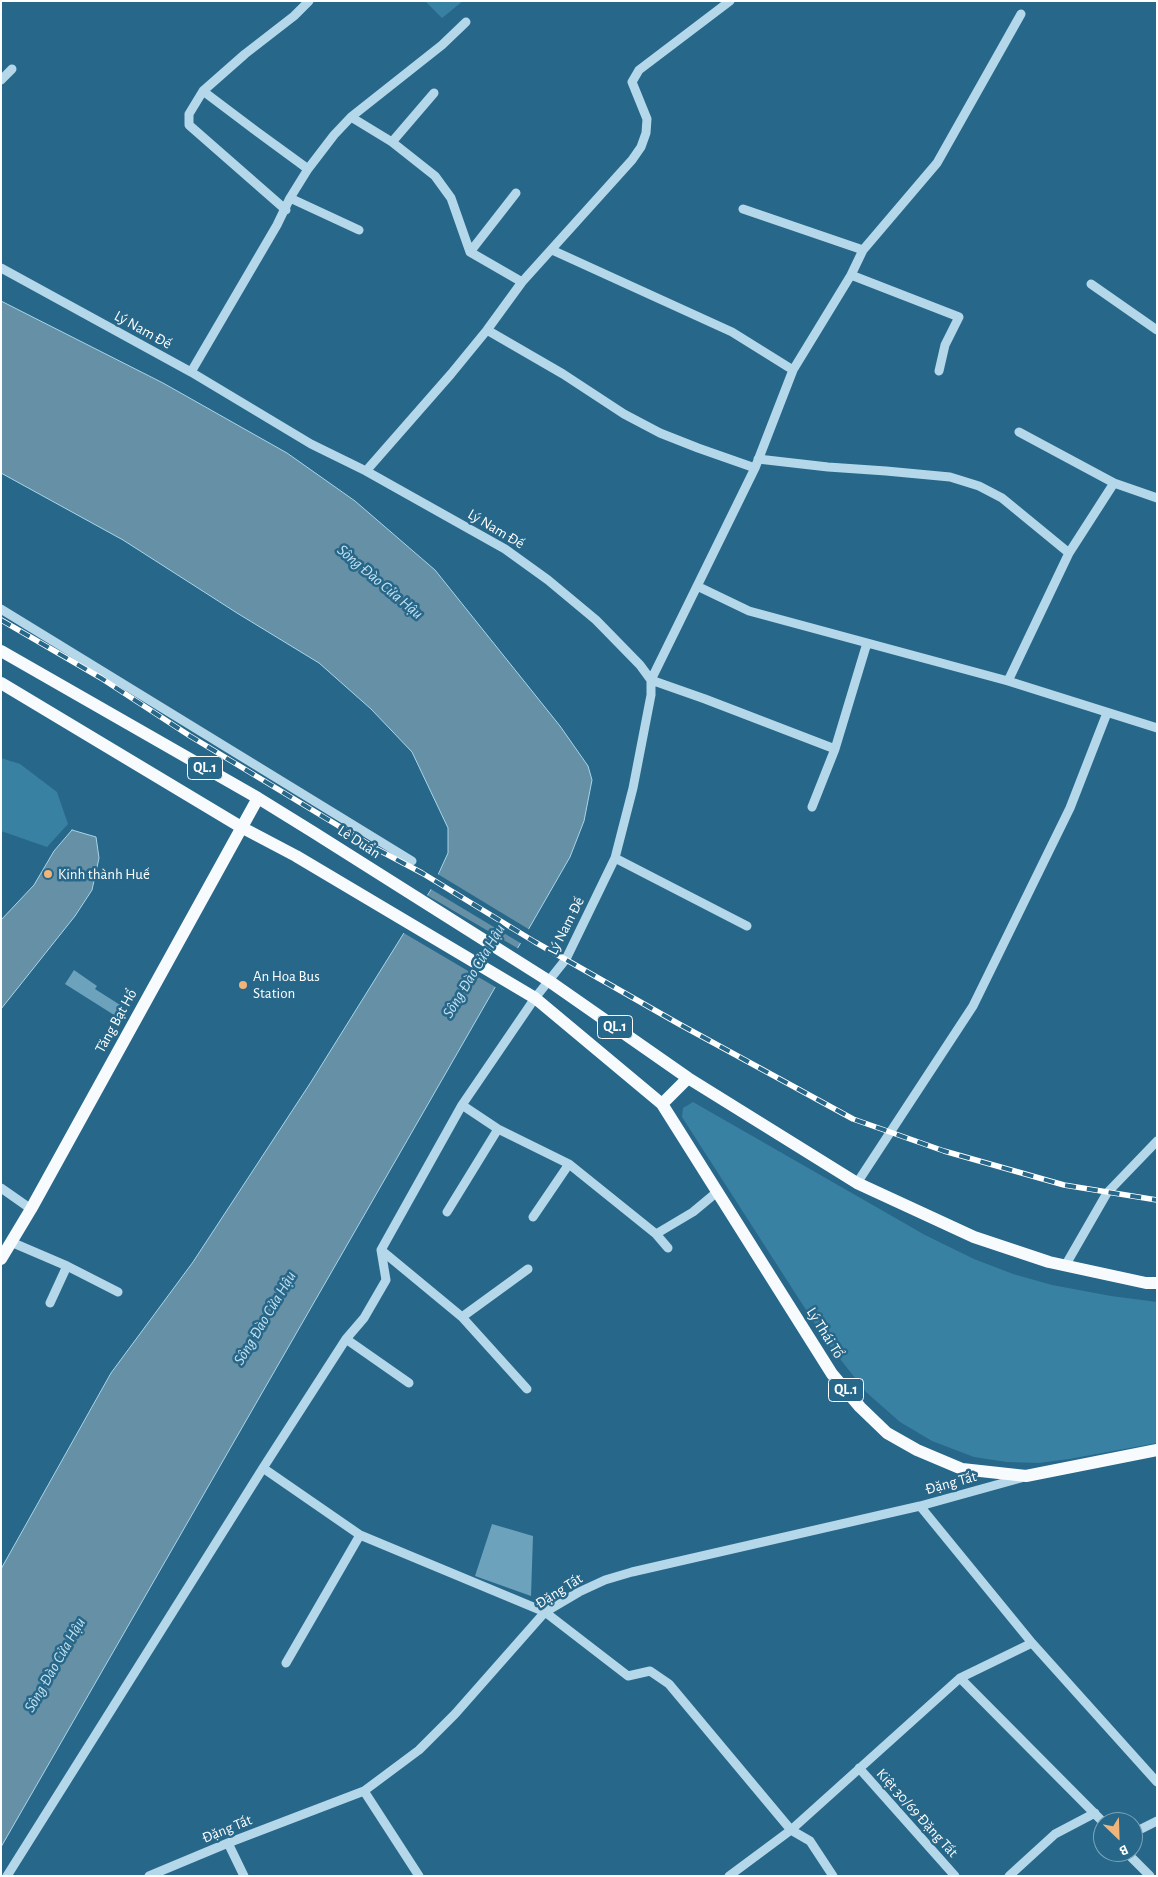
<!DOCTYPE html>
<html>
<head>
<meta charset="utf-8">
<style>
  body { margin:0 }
  #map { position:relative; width:1158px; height:1877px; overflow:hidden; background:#276789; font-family:"Alegreya Sans",sans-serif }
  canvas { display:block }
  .frame { position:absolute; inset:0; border:2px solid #fff; pointer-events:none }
  .north { position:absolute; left:1093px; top:1812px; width:50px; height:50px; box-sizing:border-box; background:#276789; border:1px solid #7da4b8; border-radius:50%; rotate:156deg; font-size:14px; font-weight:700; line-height:20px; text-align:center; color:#fff }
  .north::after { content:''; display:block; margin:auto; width:18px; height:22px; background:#f1b479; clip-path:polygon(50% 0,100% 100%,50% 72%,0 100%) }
</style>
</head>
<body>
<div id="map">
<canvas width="1158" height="1877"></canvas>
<div class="frame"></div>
<div class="north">B</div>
</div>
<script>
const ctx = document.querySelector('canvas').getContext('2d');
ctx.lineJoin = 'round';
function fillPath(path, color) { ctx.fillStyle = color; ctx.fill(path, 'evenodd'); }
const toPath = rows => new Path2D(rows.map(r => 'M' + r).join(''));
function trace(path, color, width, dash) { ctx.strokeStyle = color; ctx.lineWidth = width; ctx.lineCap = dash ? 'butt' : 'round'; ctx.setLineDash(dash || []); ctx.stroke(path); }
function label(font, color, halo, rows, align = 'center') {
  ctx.font = font + ' "Alegreya Sans",sans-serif'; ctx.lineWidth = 5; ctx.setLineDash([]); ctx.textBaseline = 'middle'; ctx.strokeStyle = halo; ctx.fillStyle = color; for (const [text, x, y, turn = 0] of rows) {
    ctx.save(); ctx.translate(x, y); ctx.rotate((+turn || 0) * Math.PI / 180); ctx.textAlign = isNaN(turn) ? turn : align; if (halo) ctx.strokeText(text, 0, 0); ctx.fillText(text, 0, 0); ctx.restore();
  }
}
fillPath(toPath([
  [425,1,463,1,442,18],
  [1,758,20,764,57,792,68,824,47,847,1,831],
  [693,1102,925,1235,974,1259,1013,1274,1052,1285,1111,1296,1157,1302,1157,1443,1069,1459,1039,1463,1007,1462,974,1457,932,1441,900,1422,866,1392,826,1341,682,1117,683,1108]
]), '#3981a3');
const water = toPath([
  [1,301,163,383,287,453,355,501,435,570,560,726,588,766,592,780,584,821,570,857,1,1847,1,1569,111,1373,193,1262,311,1082,432,888,448,853,448,828,412,752,371,709,319,663,237,613,123,540,1,473,1,301],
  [72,830,96,837,99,858,92,890,75,916,1,1009,1,920,34,885,54,851,72,830]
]);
fillPath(water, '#6690a6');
trace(water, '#a8d5e9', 1);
fillPath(toPath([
  [436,873,530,930,522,944,429,888],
  [425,894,519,949,497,988,402,932]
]), '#276789');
fillPath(toPath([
  [74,970,97,986,95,989,128,1010,122,1020,65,984],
  [492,1524,533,1536,531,1596,475,1576]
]), '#6ca2bc');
trace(toPath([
  [1,80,12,69],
  [203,91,256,131,308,169],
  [351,117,392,142,435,176,451,198,470,252,522,282],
  [392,142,434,93],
  [290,198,359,230],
  [743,209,863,250],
  [286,210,189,125,189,114,203,91,245,54,294,16,309,1],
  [552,250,732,332,793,370],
  [470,252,516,193],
  [1,268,191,372,311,444,366,471,505,549,548,580,596,620,640,665,651,680,651,695,633,788,615,858,566,959,535,998,462,1105,381,1250,386,1280,364,1318,346,1339,263,1468,7,1876],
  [851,275,959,317,945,345,939,371],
  [1091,284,1157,330],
  [487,330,563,374,624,414,660,433,698,448,755,468],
  [191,372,277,225,290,198,308,169,334,135,351,117,442,45,466,22],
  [1019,432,1114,483],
  [758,459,828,467,886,471,950,477,979,486,1002,498,1069,553],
  [366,471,451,374,487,330,522,282,632,160,641,147,646,133,647,119,632,82,639,70,730,1],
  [697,586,749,611,1008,681,1157,728],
  [1,609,412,861],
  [1008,681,1069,553,1114,483,1157,498],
  [835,749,705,699,651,680,755,468,793,370,851,275,863,250,937,163,1021,14],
  [812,807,835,749,867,643],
  [615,858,747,926],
  [462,1105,498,1129,569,1164,656,1234,668,1248],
  [857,1183,973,1006,1070,808,1107,713],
  [1,1188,31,1209],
  [447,1212,498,1129],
  [533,1217,569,1164],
  [656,1234,693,1212,717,1192],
  [11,1242,67,1266,118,1292],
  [381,1250,462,1317,527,1389],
  [1065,1266,1107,1193,1157,1141],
  [50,1303,67,1266],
  [462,1317,528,1269],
  [346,1339,409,1383],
  [263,1468,360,1535,545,1612,628,1676,650,1671,669,1684,791,1830,810,1841,833,1876],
  [920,1506,1032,1643,1157,1782],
  [286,1663,360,1535],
  [960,1678,1103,1822],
  [859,1768,955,1876],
  [364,1791,419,1876],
  [1133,1833,1157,1821],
  [228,1843,244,1876],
  [1126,1852,1150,1876],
  [149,1876,228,1843,364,1791,419,1750,455,1714,545,1612,579,1592,605,1580,632,1572,920,1506,1021,1478],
  [729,1876,791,1830,960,1678,1032,1643],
  [1009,1876,1055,1834,1095,1813]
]), '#b4d7e9', 9);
trace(toPath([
  [1,651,258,798,313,832,549,981,688,1078,857,1183,974,1237,1049,1262,1146,1283,1157,1283],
  [1,683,241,827,296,856,535,998,662,1104,832,1374,860,1407,887,1433,917,1450,962,1469,1026,1476,1157,1450],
  [662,1104,688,1078],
  [1,1259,31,1209,258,798]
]), '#f7fbfe', 12);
const rail = toPath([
  [1,620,101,678,190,736,375,848,422,873,535,942,679,1024,853,1119,944,1151,1064,1185,1157,1200]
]);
trace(rail, '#fff', 5.5);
trace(rail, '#276789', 4, [11]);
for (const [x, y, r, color] of [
  [48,874,5,"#f1b479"],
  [243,985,5,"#f1b479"]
]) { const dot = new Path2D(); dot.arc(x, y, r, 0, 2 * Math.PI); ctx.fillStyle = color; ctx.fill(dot); trace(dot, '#276789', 2); }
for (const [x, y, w] of [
  [205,768,35],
  [615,1027,35],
  [846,1390,35]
]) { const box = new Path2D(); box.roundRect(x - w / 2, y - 11.5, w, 23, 4); ctx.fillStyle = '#276789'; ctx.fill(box); trace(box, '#fff', 1); }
label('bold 14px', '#fff', null, [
  ["QL.1",205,768],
  ["QL.1",615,1027],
  ["QL.1",846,1390]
]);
label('15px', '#fff', '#276789', [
  ["Lý Nam Đế",143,330,29],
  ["Lý Nam Đế",496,529,31],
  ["Lê Duẩn",359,842,33],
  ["Lý Nam Đế",566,926,-63],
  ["Tăng Bạt Hổ",116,1021,-61],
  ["Lý Thái Tổ",825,1333,58],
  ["Đặng Tất",951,1483,-15],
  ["Đặng Tất",559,1591,-32],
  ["Kiệt 30/69 Đặng Tất",917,1813,48],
  ["Đặng Tất",227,1829,-22]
]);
label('15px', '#fff', '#276789', [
  ["Kinh thành Huế",58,874],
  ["An Hoa Bus",253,976],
  ["Station",253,993]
], 'left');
label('italic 16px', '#c3e2f1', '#276789', [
  ["Sông Đào Cửa Hậu",380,582,40],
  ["Sông Đào Cửa Hậu",474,971,-59],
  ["Sông Đào Cửa Hậu",265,1318,-59],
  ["Sông Đào Cửa Hậu",55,1665,-60]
]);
</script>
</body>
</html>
